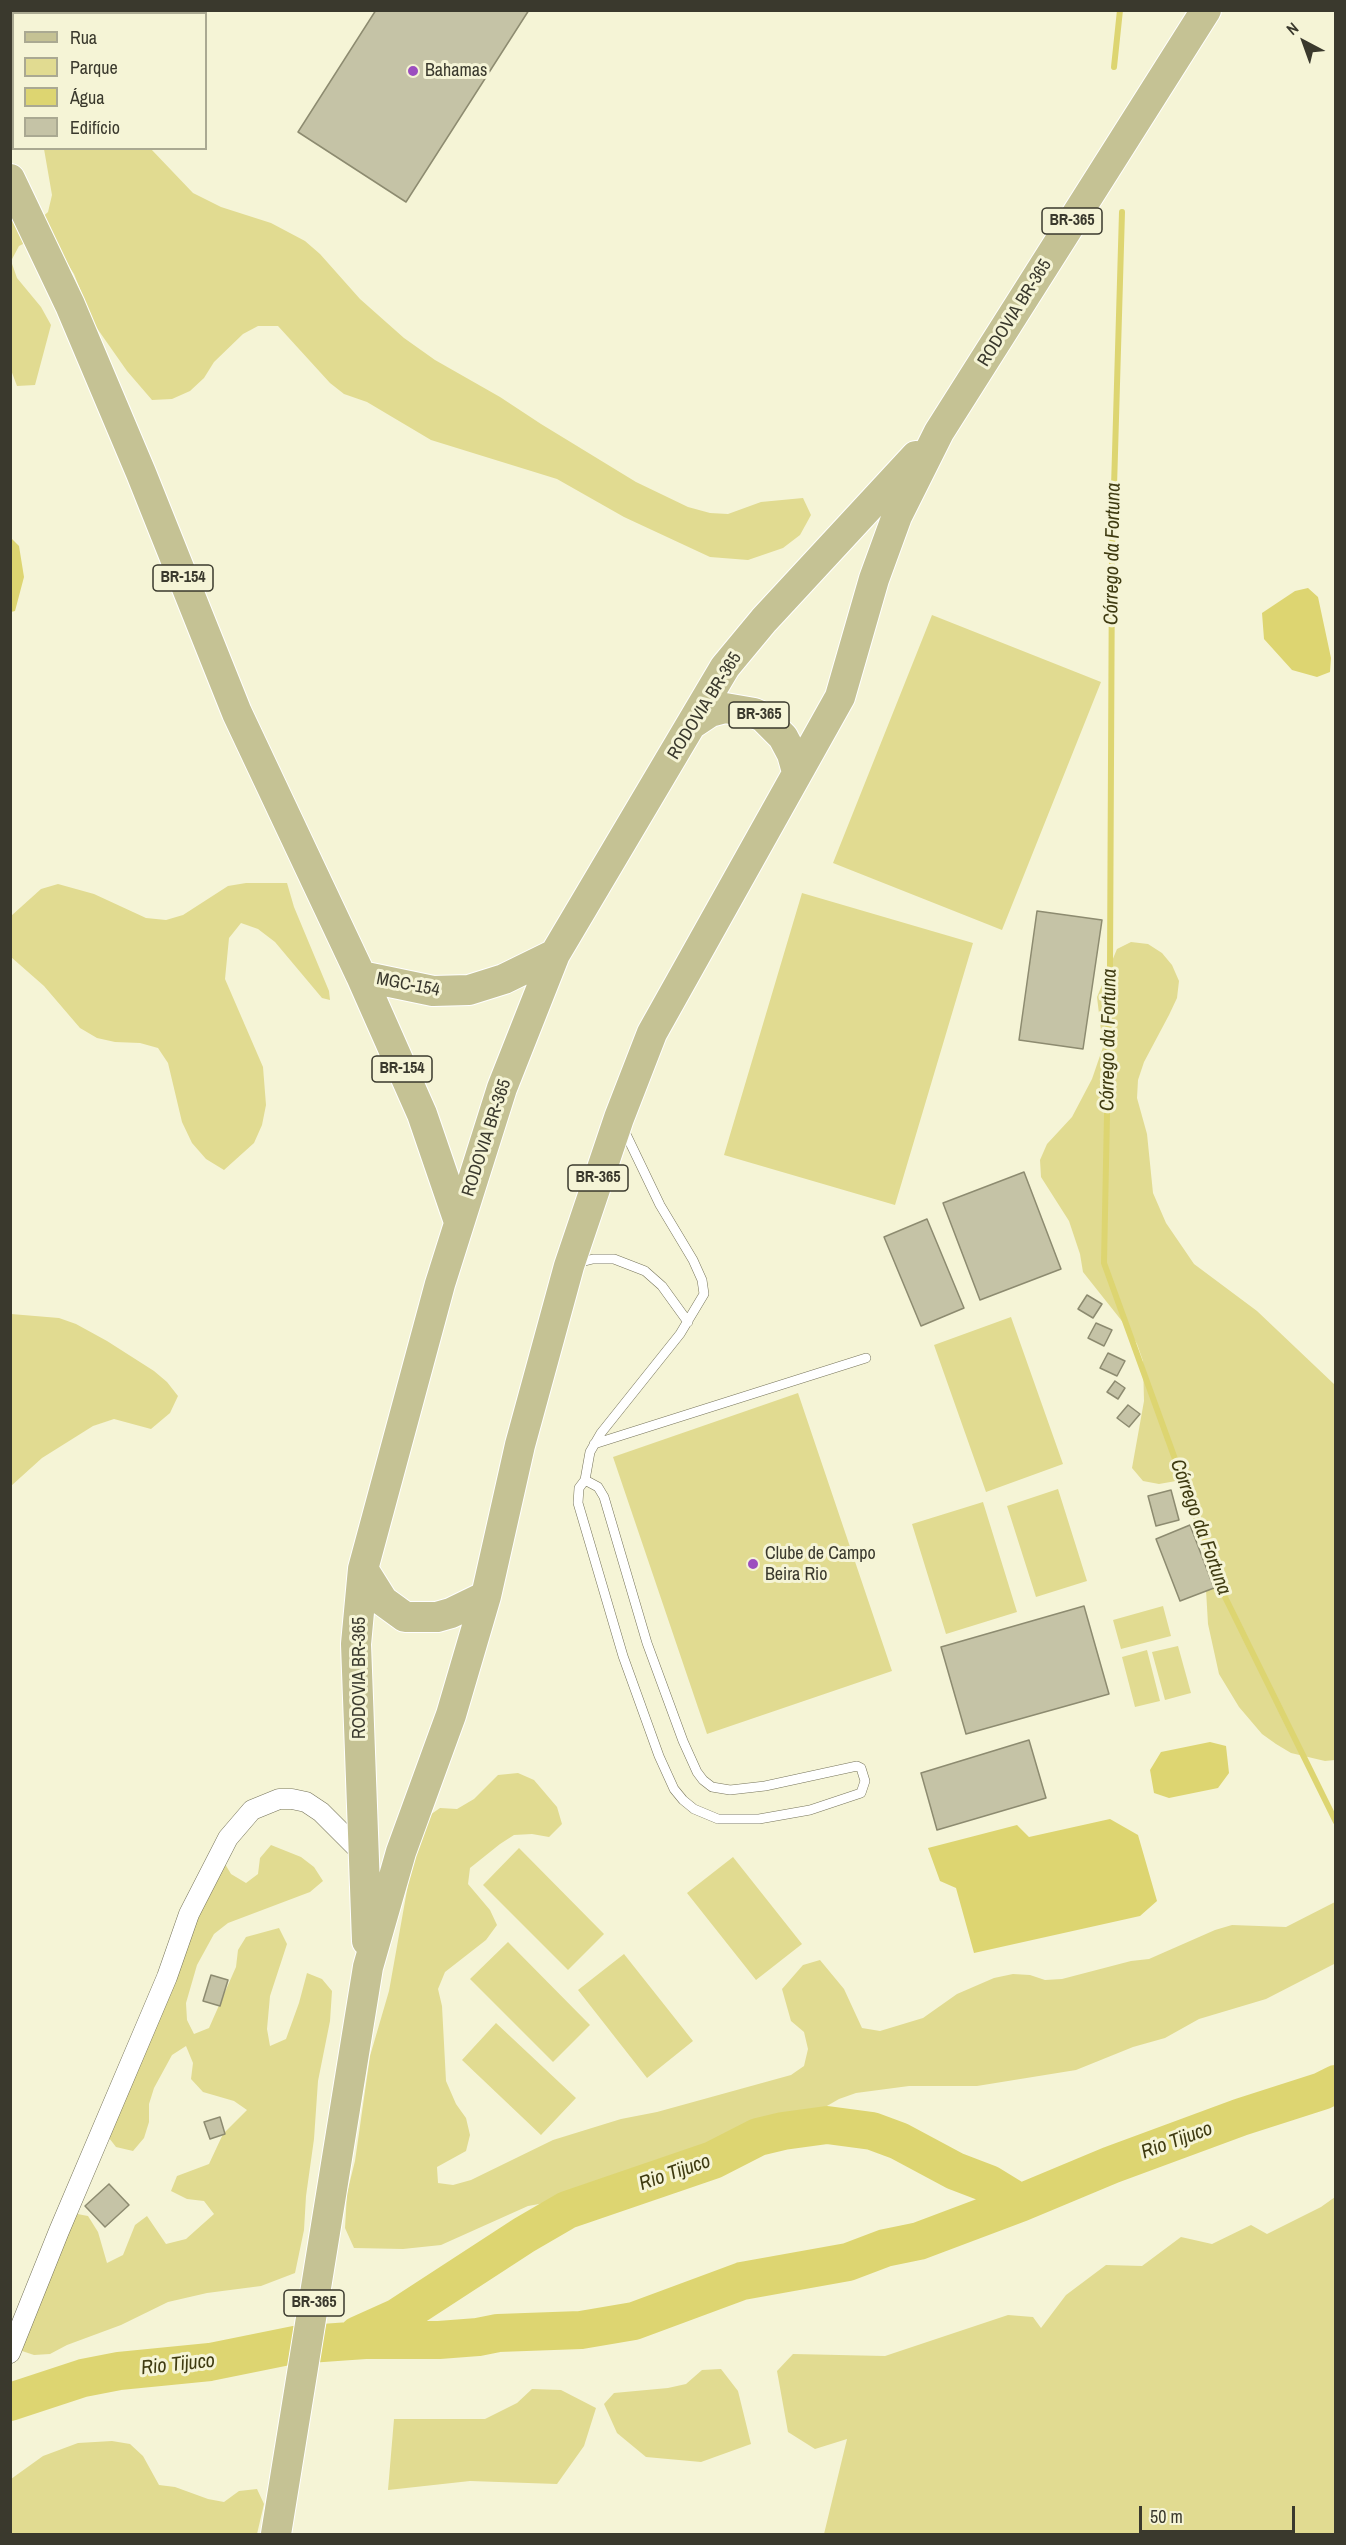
<!DOCTYPE html>
<html>
<head>
<meta charset="utf-8">
<style>
  body { margin:0 }
  #map { position:relative; width:1346px; height:2545px; overflow:hidden; background:#f5f4d6; font-family:"Archivo Narrow",sans-serif }
  canvas { display:block }
  .frame { position:absolute; inset:0; border:12px solid #3a392d; pointer-events:none }
  .legend { position:absolute; left:12px; top:12px; width:195px; height:138px; box-sizing:border-box; background:#f5f4d6; border:2px solid #aaa992; margin:0; padding:8px 10px; list-style:none; font-size:18px; color:#3a392d }
  .legend li { display:flex; align-items:center; gap:12px; height:30px }
  .legend b { width:30px; border:2px solid #aaa992 }
  .north { position:absolute; left:1274px; top:12px; width:60px; height:60px; -webkit-text-stroke:4px #f5f4d6; paint-order:stroke; rotate:319deg; font-size:16px; font-weight:700; line-height:24px; text-align:center; color:#3a392d }
  .north::after { content:''; display:block; margin:auto; width:21px; height:27px; background:#3a392d; clip-path:polygon(50% 0,100% 100%,50% 72%,0 100%) }
  .scale { position:absolute; left:1139px; top:2506px; width:156px; height:27px; box-sizing:border-box; border:3px solid #3a392d; border-top:0; padding-left:8px; font-size:18px; line-height:21px; white-space:nowrap; color:#3a392d; -webkit-text-stroke:4px #f5f4d6; paint-order:stroke }
</style>
</head>
<body>
<div id="map">
<canvas width="1346" height="2545"></canvas>
<div class="frame"></div>
<ul class="legend">
<li><b style="height:8px;background:#c5c294"></b>Rua</li>
<li><b style="height:16px;background:#e1db91"></b>Parque</li>
<li><b style="height:16px;background:#ddd571"></b>Água</li>
<li><b style="height:16px;background:#c5c3a6"></b>Edifício</li>
</ul>
<div class="north">N</div>
<div class="scale">50 m</div>
</div>
<script>
const ctx = document.querySelector('canvas').getContext('2d');
ctx.lineJoin = 'round';
function fillPath(path, color) { ctx.fillStyle = color; ctx.fill(path, 'evenodd'); }
const toPath = rows => new Path2D(rows.map(r => 'M' + r).join(''));
function trace(path, color, width, dash) { ctx.strokeStyle = color; ctx.lineWidth = width; ctx.lineCap = dash ? 'butt' : 'round'; ctx.setLineDash(dash || []); ctx.stroke(path); }
function label(font, color, halo, rows, align = 'center') {
  ctx.font = font + ' "Archivo Narrow",sans-serif'; ctx.lineWidth = 6; ctx.setLineDash([]); ctx.textBaseline = 'middle'; ctx.strokeStyle = halo; ctx.fillStyle = color; for (const [text, x, y, turn = 0] of rows) {
    ctx.save(); ctx.translate(x, y); ctx.rotate((+turn || 0) * Math.PI / 180); ctx.textAlign = isNaN(turn) ? turn : align; if (halo) ctx.strokeText(text, 0, 0); ctx.fillText(text, 0, 0); ctx.restore();
  }
}
fillPath(toPath([
  [31,11,31,10,178,11,175,14,31,14],
  [44,149,151,149,193,193,221,207,271,223,305,241,320,254,360,299,404,338,435,360,500,397,541,424,636,482,688,507,710,513,728,514,761,502,803,498,811,515,800,535,783,548,748,560,710,557,624,517,557,479,431,440,367,402,344,394,330,383,278,326,258,326,243,334,214,362,204,378,190,391,172,399,152,400,127,371,94,324,74,274,54,243,35,238,19,246,11,261,10,217,15,223,32,226,48,212,52,195],
  [11,261,17,278,41,307,51,325,35,385,17,386,11,370],
  [932,615,1101,682,1002,930,833,863],
  [246,883,287,883,294,907,329,991,330,1000,322,998,275,942,258,929,241,923,229,938,225,979,263,1067,266,1105,262,1125,254,1143,224,1170,206,1159,192,1143,182,1122,168,1063,158,1048,140,1043,115,1042,97,1038,80,1028,44,986,11,957,11,916,41,889,58,884,94,894,146,918,166,920,183,915,228,886],
  [802,893,973,943,895,1205,724,1155],
  [1131,942,1148,944,1162,953,1172,965,1179,981,1177,998,1169,1015,1144,1062,1138,1080,1137,1098,1147,1134,1153,1193,1166,1223,1194,1264,1257,1311,1335,1385,1335,1760,1325,1761,1291,1753,1276,1744,1262,1734,1239,1707,1219,1674,1208,1624,1202,1521,1193,1487,1176,1481,1159,1484,1143,1481,1132,1468,1144,1401,1143,1361,1137,1344,1129,1330,1083,1272,1080,1254,1069,1221,1041,1177,1040,1160,1047,1144,1072,1117,1092,1079,1103,1047,1097,997,1117,949],
  [11,1314,59,1318,76,1324,107,1341,154,1371,167,1382,178,1396,170,1413,151,1429,114,1419,93,1426,42,1458,11,1486],
  [1011,1317,1063,1464,986,1492,934,1345],
  [798,1393,892,1671,707,1734,613,1457],
  [1058,1489,1087,1581,1036,1597,1007,1506],
  [983,1502,1017,1612,946,1634,912,1524],
  [1163,1606,1171,1636,1121,1649,1113,1620],
  [1178,1646,1191,1693,1165,1700,1152,1652],
  [1147,1650,1160,1701,1135,1707,1122,1657],
  [518,1773,534,1780,557,1807,562,1824,549,1837,532,1834,514,1835,500,1844,470,1868,468,1884,490,1910,497,1925,486,1940,445,1972,438,1989,442,2006,446,2081,456,2104,466,2118,470,2135,466,2151,437,2167,438,2183,453,2185,471,2180,553,2140,621,2119,657,2112,791,2075,804,2066,808,2049,804,2032,791,2021,782,1989,803,1965,820,1960,844,1989,862,2028,880,2031,923,2018,957,1994,994,1978,1013,1974,1030,1975,1045,1980,1062,1979,1131,1961,1149,1959,1215,1930,1232,1925,1286,1927,1335,1902,1336,1963,1266,1999,1199,2019,1165,2038,1133,2047,1076,2070,977,2086,909,2086,856,2093,839,2099,794,2125,757,2135,655,2174,618,2182,583,2196,528,2206,441,2245,403,2249,354,2248,345,2228,347,2193,355,2161,370,2056,389,1991,409,1879,427,1817,440,1808,457,1809,474,1799,498,1775],
  [271,1845,301,1857,314,1867,323,1881,310,1892,228,1923,214,1934,197,1965,186,2003,187,2020,194,2034,209,2028,236,1967,238,1950,246,1937,279,1928,287,1944,270,1996,267,2029,270,2046,286,2039,299,2003,307,1973,322,1979,332,1991,330,2021,318,2081,314,2139,306,2196,304,2230,295,2273,261,2286,207,2293,168,2302,121,2325,67,2345,50,2354,34,2355,16,2349,72,2213,88,2216,98,2232,107,2263,123,2255,135,2225,147,2216,166,2244,186,2239,214,2214,204,2201,187,2199,171,2191,177,2176,209,2164,223,2134,247,2110,234,2101,203,2092,191,2079,193,2063,186,2046,172,2055,154,2088,149,2104,149,2122,144,2138,133,2151,116,2147,106,2134,222,1859,231,1874,246,1883,258,1874,260,1858],
  [519,1848,604,1934,568,1970,483,1885],
  [733,1857,802,1944,756,1980,687,1893],
  [508,1942,590,2025,553,2062,470,1979],
  [624,1954,693,2041,647,2078,578,1990],
  [496,2023,576,2098,541,2135,462,2060],
  [1335,2197,1335,2534,824,2534,847,2439,815,2449,788,2432,777,2371,793,2354,885,2356,1008,2315,1033,2317,1041,2328,1066,2295,1106,2265,1142,2266,1181,2237,1212,2244,1251,2225,1267,2234,1321,2207],
  [721,2369,738,2391,751,2444,701,2462,646,2457,617,2433,604,2404,614,2393,668,2388,686,2384,702,2370],
  [532,2389,561,2390,596,2408,584,2446,557,2484,470,2481,388,2490,394,2419,485,2419,517,2403],
  [112,2441,130,2444,143,2456,159,2485,175,2487,208,2499,224,2502,239,2491,257,2489,264,2504,257,2534,11,2534,11,2479,43,2456,78,2443]
]), '#e1db91');
fillPath(toPath([
  [11,538,19,546,24,577,15,611,11,612],
  [1308,588,1318,597,1331,658,1330,672,1317,677,1292,670,1264,639,1262,613,1295,591],
  [1210,1742,1226,1746,1229,1773,1218,1788,1169,1798,1154,1793,1150,1770,1161,1752],
  [1110,1819,1138,1835,1157,1901,1140,1916,974,1953,956,1888,940,1881,928,1848,1017,1825,1029,1837]
]), '#ddd571');
trace(toPath([
  [1114,67,1120,10],
  [1122,212,1112,556,1110,965,1104,1263,1225,1597,1336,1822]
]), '#ddd571', 6);
trace(toPath([
  [358,2335,398,2317,524,2235,567,2210,713,2160,758,2137,783,2131,827,2125,872,2131,899,2141,955,2171,989,2184,1020,2203],
  [10,2402,83,2378,119,2371,210,2362,294,2345,365,2340,439,2340,478,2337,498,2333,581,2330,634,2321,742,2281,848,2262,885,2248,919,2241,1020,2203,1111,2165,1241,2117,1322,2091,1336,2084]
]), '#ddd571', 38);
const building = toPath([
  [376,10,529,10,406,202,298,132,376,10],
  [1037,911,1102,920,1083,1049,1019,1040,1037,911],
  [1024,1172,1061,1269,980,1300,943,1203,1024,1172],
  [927,1219,964,1308,921,1326,884,1237,927,1219],
  [1087,1295,1102,1304,1093,1318,1078,1309,1087,1295],
  [1096,1323,1112,1330,1104,1346,1088,1338,1096,1323],
  [1108,1353,1125,1361,1117,1376,1100,1368,1108,1353],
  [1115,1381,1125,1388,1118,1399,1107,1392,1115,1381],
  [1128,1405,1140,1414,1129,1427,1117,1418,1128,1405],
  [1171,1490,1179,1520,1156,1526,1148,1496,1171,1490],
  [1190,1525,1214,1588,1180,1601,1156,1539,1190,1525],
  [1084,1606,1109,1694,966,1734,941,1647,1084,1606],
  [1029,1740,1046,1798,937,1830,921,1773,1029,1740],
  [211,1975,228,1980,220,2006,203,2001,211,1975],
  [220,2117,225,2134,210,2139,204,2122,220,2117],
  [109,2184,129,2205,105,2227,85,2206,109,2184]
]);
fillPath(building, '#c5c3a6');
trace(building, '#8d8b70', 1.5);
const service = toPath([
  [577,1263,593,1259,614,1259,645,1271,662,1286,688,1322],
  [594,1444,866,1358],
  [585,1480,598,1487,604,1497,647,1643,683,1741,697,1772,703,1780,712,1787,730,1790,765,1786,857,1766,861,1768,865,1781,861,1793,810,1810,759,1819,718,1819,694,1809,683,1800,674,1789,659,1756,623,1656,578,1503,579,1488,585,1480,590,1452,601,1433,680,1334,704,1294,702,1280,693,1260,660,1205,623,1128]
]);
const minor = toPath([
  [10,2353,59,2231,167,1977,189,1914,228,1838,252,1810,279,1799,292,1799,306,1802,321,1812,363,1854]
]);
const primary = toPath([
  [10,179,70,305,141,473,237,713,361,976,422,1114,459,1222],
  [692,724,710,712,725,708,754,713,763,717,783,737,792,754,797,772],
  [361,976,433,991,469,990,504,979,555,954],
  [363,1569,383,1601,405,1617,437,1617,451,1613,486,1596],
  [367,1941,356,1644,363,1569,440,1284,502,1088,555,954,725,667,764,620,916,456],
  [276,2534,368,1967,401,1852,451,1715,486,1596,520,1445,569,1266,619,1118,652,1033,840,697,874,579,897,516,939,432,1206,10]
]);
trace(service, '#76745a', 10);
trace(minor, '#76745a', 21);
trace(primary, '#fff', 32);
trace(service, '#fff', 9);
trace(minor, '#fff', 20);
trace(primary, '#c5c294', 30);
for (const [x, y, r, color] of [
  [413,71,6,"#9c4ebf"],
  [753,1564,6,"#9c4ebf"]
]) { const dot = new Path2D(); dot.arc(x, y, r, 0, 2 * Math.PI); ctx.fillStyle = color; ctx.fill(dot); trace(dot, '#f5f4d6', 2); }
for (const [x, y, w] of [
  [1072,221,60],
  [183,578,60],
  [759,715,60],
  [402,1069,60],
  [598,1178,60],
  [314,2303,60]
]) { const box = new Path2D(); box.roundRect(x - w / 2, y - 13, w, 26, 4.5); ctx.fillStyle = '#f5f4d6'; ctx.fill(box); trace(box, '#3a392d', 1.5); }
label('bold 16px', '#3a392d', null, [
  ["BR-365",1072,221],
  ["BR-154",183,578],
  ["BR-365",759,715],
  ["BR-154",402,1069],
  ["BR-365",598,1178],
  ["BR-365",314,2303]
]);
label('18px', '#3a392d', '#f5f4d6', [
  ["Bahamas",425,71],
  ["Clube de Campo",765,1554],
  ["Beira Rio",765,1575]
], 'left');
label('18px', '#3a392d', '#f5f4d6', [
  ["RODOVIA BR-365",1015,313,-58],
  ["RODOVIA BR-365",705,706,-58],
  ["MGC-154",408,985,11],
  ["RODOVIA BR-365",487,1138,-72],
  ["RODOVIA BR-365",360,1678,-90]
]);
label('italic 20px', '#3f3b11', '#f5f4d6', [
  ["Córrego da Fortuna",1113,554,-89],
  ["Córrego da Fortuna",1109,1040,-89],
  ["Córrego da Fortuna",1200,1527,70],
  ["Rio Tijuco",1177,2141,-20],
  ["Rio Tijuco",675,2173,-19],
  ["Rio Tijuco",178,2365,-6]
]);
</script>
</body>
</html>
